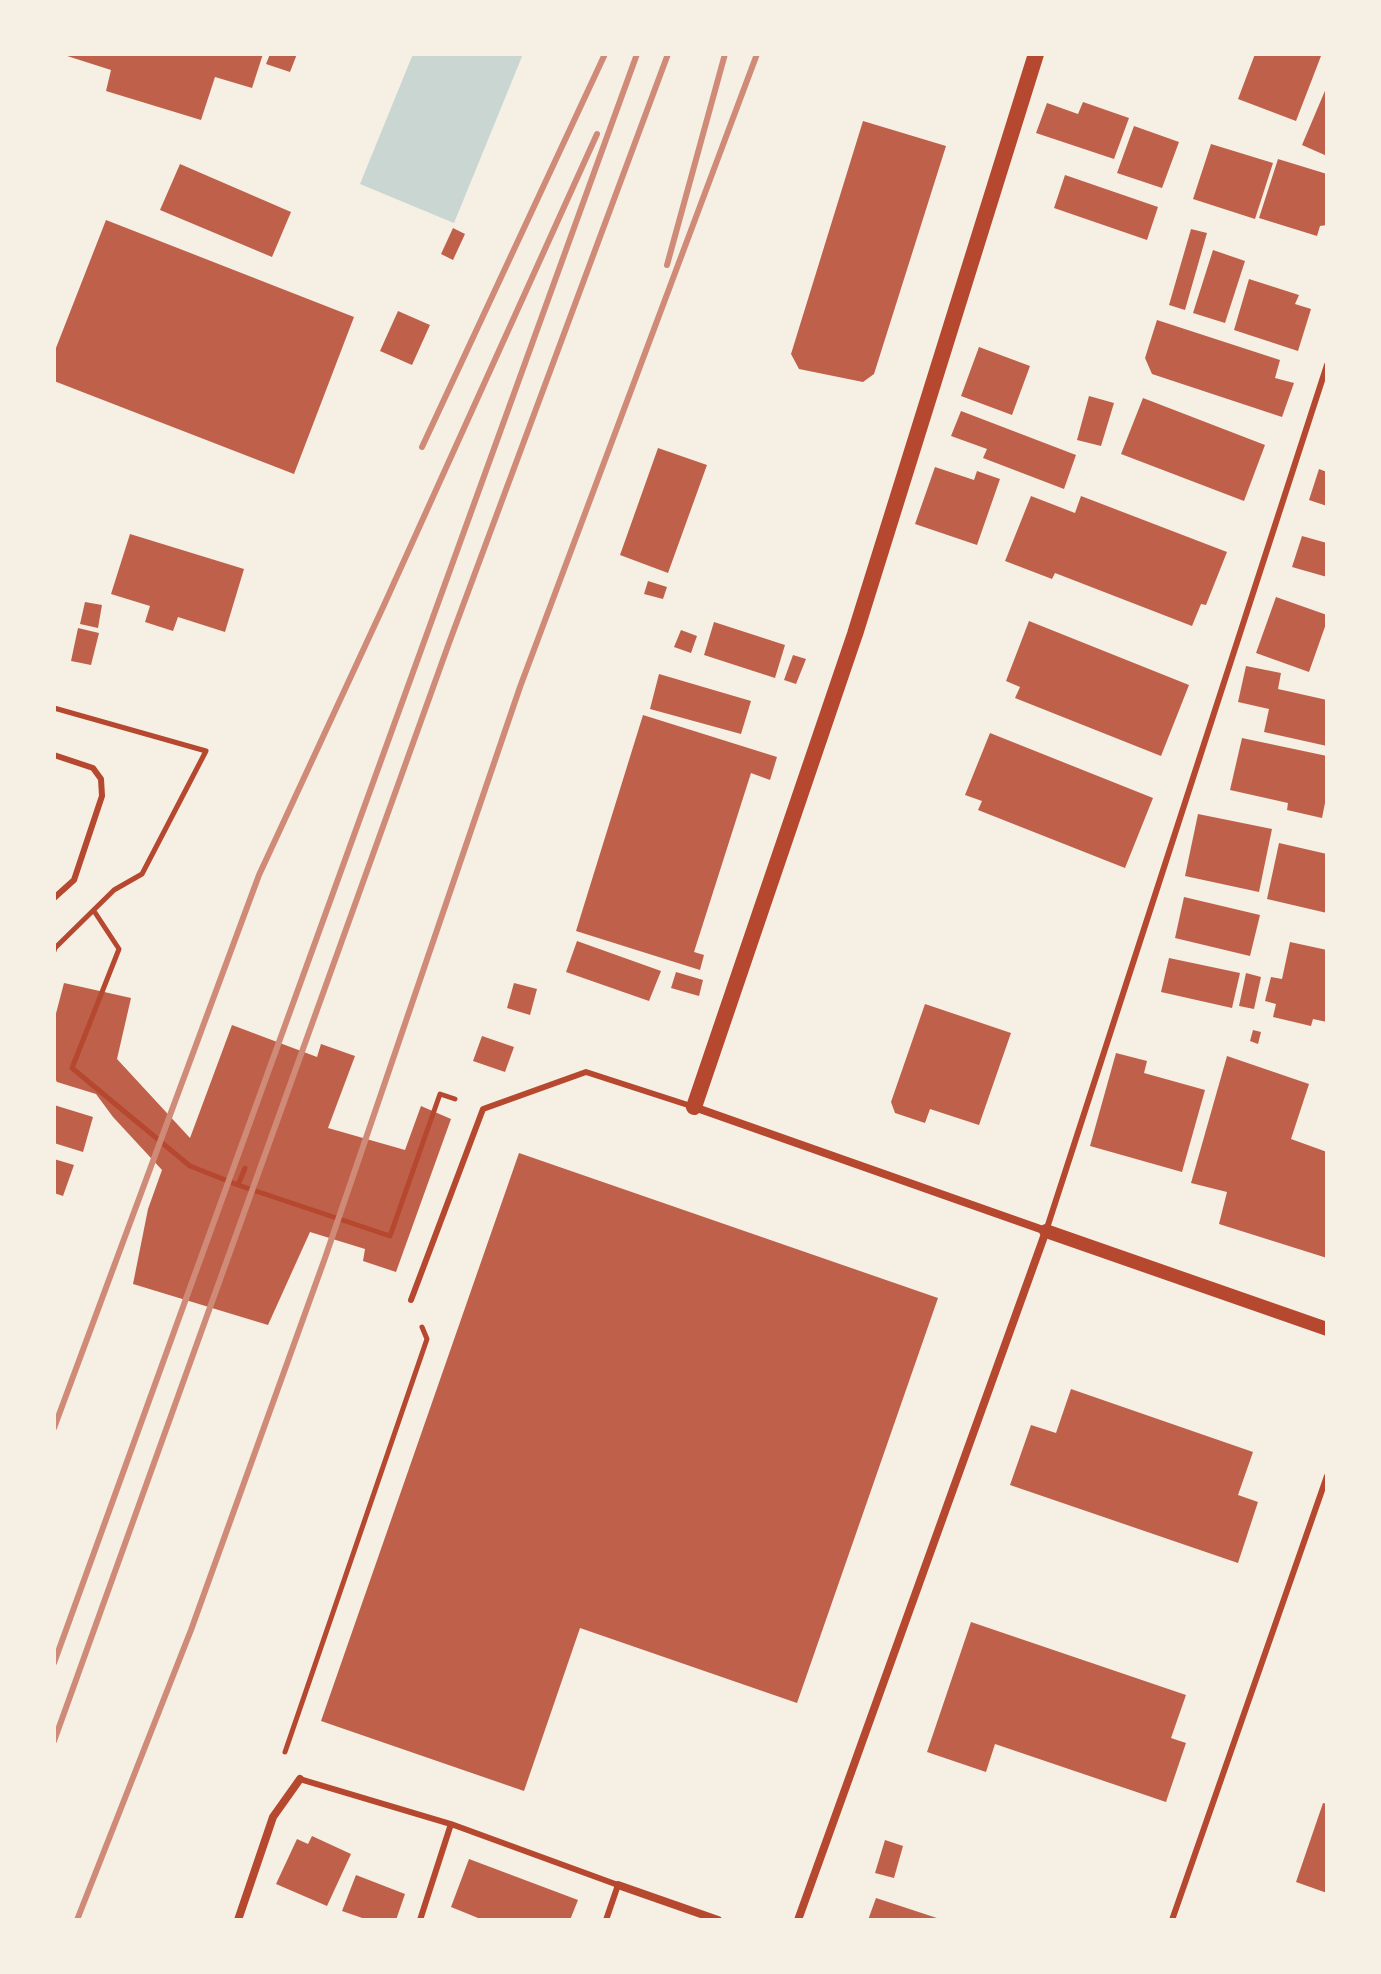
<!DOCTYPE html>
<html>
<head>
<meta charset="utf-8">
<style>
  body { margin:0 }
  #map { position:relative; width:1381px; height:1974px; overflow:hidden; background:#f6efe4; font-family:Lora,serif }
  canvas { display:block }
  .frame { position:absolute; inset:0; border:56px solid #f6efe4; pointer-events:none }
</style>
</head>
<body>
<div id="map">
<canvas width="1381" height="1974"></canvas>
<div class="frame"></div>
</div>
<script>
const ctx = document.querySelector('canvas').getContext('2d');
ctx.lineJoin = 'round';
function fillPath(path, color) { ctx.fillStyle = color; ctx.fill(path, 'evenodd'); }
const toPath = rows => new Path2D(rows.map(r => 'M' + r).join(''));
function trace(path, color, width, dash) { ctx.strokeStyle = color; ctx.lineWidth = width; ctx.lineCap = dash ? 'butt' : 'round'; ctx.setLineDash(dash || []); ctx.stroke(path); }
fillPath(toPath([
  [413,54,523,54,454,223,360,184]
]), '#c9d6d2');
fillPath(toPath([
  [263,54,252,88,215,77,201,120,106,91,111,70,64,55],
  [270,54,297,54,290,72,266,64],
  [1255,54,1315,54,1321,56,1296,121,1238,99],
  [1327,86,1327,156,1302,145],
  [1083,102,1129,118,1114,159,1036,133,1047,103,1078,114],
  [863,121,946,146,874,374,863,382,799,369,791,354],
  [1134,126,1179,142,1162,188,1117,173],
  [1211,144,1273,163,1255,219,1193,199],
  [1278,159,1327,174,1327,225,1320,226,1317,236,1259,218],
  [180,164,291,212,272,257,160,210],
  [1065,175,1158,207,1147,240,1054,208],
  [106,220,354,317,294,474,54,381,54,353],
  [453,228,465,234,453,260,441,254],
  [1191,229,1207,233,1185,310,1169,305],
  [1213,250,1245,261,1225,323,1193,313],
  [1249,279,1299,295,1295,304,1311,309,1298,351,1234,330],
  [398,311,430,325,412,365,380,351],
  [1157,320,1280,360,1275,378,1294,383,1282,417,1152,374,1145,358],
  [979,347,1030,366,1012,415,961,396],
  [1089,396,1114,403,1101,446,1077,440],
  [1143,398,1265,445,1244,501,1121,454],
  [961,411,1076,455,1064,489,983,458,987,449,951,436],
  [658,448,707,465,668,573,620,555],
  [935,467,974,480,977,471,1000,479,977,545,915,524],
  [1319,469,1327,472,1327,506,1309,500],
  [1031,496,1075,513,1081,496,1227,552,1206,605,1201,604,1192,626,1055,573,1052,579,1005,561],
  [130,534,244,569,225,632,178,617,173,631,145,622,150,606,111,594],
  [1302,536,1327,543,1327,577,1292,567],
  [648,581,667,587,663,599,644,594],
  [1276,597,1327,615,1327,621,1309,672,1256,653],
  [85,602,102,605,98,628,80,624],
  [1029,621,1189,685,1161,756,1015,698,1020,687,1006,681],
  [714,622,785,645,775,678,704,655],
  [78,628,99,633,91,665,71,661],
  [681,630,697,636,691,653,674,647],
  [793,655,806,659,796,684,784,680],
  [1246,666,1281,673,1278,689,1327,700,1327,746,1264,732,1269,709,1238,702],
  [659,674,751,701,741,734,650,709],
  [643,715,777,757,770,780,751,773,694,952,704,955,700,970,576,931],
  [990,733,1153,798,1125,868,978,810,982,801,965,795],
  [1242,738,1327,756,1327,793,1322,818,1287,810,1288,803,1230,790],
  [1198,814,1272,829,1259,892,1185,876],
  [1279,843,1327,854,1327,913,1267,899],
  [1184,897,1260,915,1250,956,1175,938],
  [577,941,661,971,649,1001,566,972],
  [1290,942,1327,950,1327,1022,1313,1019,1311,1026,1273,1017,1276,1004,1265,1001,1271,977,1282,979],
  [1169,958,1240,973,1232,1008,1161,992],
  [676,972,703,980,699,996,671,988],
  [1246,973,1261,977,1254,1009,1239,1006],
  [64,983,131,998,117,1059,190,1138,232,1025,317,1057,321,1044,355,1056,328,1128,405,1150,421,1106,451,1119,396,1272,363,1261,365,1249,310,1232,268,1325,133,1284,148,1209,162,1170,113,1117,96,1094,57,1082,54,1077,54,1021],
  [514,983,537,989,530,1015,507,1008],
  [925,1004,1011,1033,979,1125,930,1109,925,1123,895,1113,891,1102],
  [1253,1030,1261,1032,1258,1044,1250,1041],
  [482,1036,514,1047,505,1072,473,1061],
  [1116,1053,1147,1061,1144,1073,1205,1090,1182,1172,1090,1146],
  [1227,1056,1309,1084,1291,1139,1327,1152,1327,1258,1219,1224,1227,1192,1191,1183],
  [54,1105,93,1117,83,1152,54,1143],
  [519,1153,938,1298,797,1703,580,1628,524,1791,321,1721],
  [54,1159,74,1165,63,1196,54,1193],
  [1071,1389,1253,1452,1238,1495,1258,1502,1238,1563,1010,1485,1031,1425,1056,1433],
  [971,1622,1186,1695,1171,1738,1186,1743,1166,1802,995,1744,986,1772,927,1752],
  [1323,1803,1327,1804,1327,1893,1296,1882],
  [312,1836,351,1854,327,1906,276,1884,297,1839,308,1844],
  [885,1840,903,1846,894,1878,875,1873],
  [469,1859,578,1900,570,1920,483,1920,451,1907],
  [356,1875,405,1894,396,1920,368,1920,342,1911],
  [876,1898,940,1919,940,1920,868,1920]
]), '#bf614a');
trace(toPath([
  [54,708,206,751,142,874,114,890,55,948,54,951],
  [94,911,119,949,72,1068,190,1166,238,1185,390,1236,440,1094,455,1099],
  [238,1185,245,1168],
  [285,1752,427,1339,422,1327]
]), '#b5482f', 5);
trace(toPath([
  [54,755,93,768,101,779,102,796,74,880,54,898],
  [1046,1231,1327,365],
  [411,1300,483,1109,586,1072,691,1106],
  [300,1779,451,1824],
  [420,1920,451,1824,618,1885,606,1920],
  [1172,1920,1327,1476]
]), '#b5482f', 6);
trace(toPath([
  [694,1107,1046,1231,798,1920],
  [618,1885,718,1920],
  [238,1920,273,1817,300,1779]
]), '#b5482f', 8);
trace(toPath([
  [1046,1231,1327,1329]
]), '#b5482f', 14);
trace(toPath([
  [694,1107,855,634,1036,54]
]), '#b5482f', 16);
trace(toPath([
  [667,265,725,54],
  [422,447,605,54],
  [54,1428,259,875,384,605,597,134],
  [54,1663,637,54],
  [54,1741,449,643,668,54],
  [77,1920,191,1630,325,1258,520,687,757,54]
]), '#cf8b77', 6);
</script>
</body>
</html>
